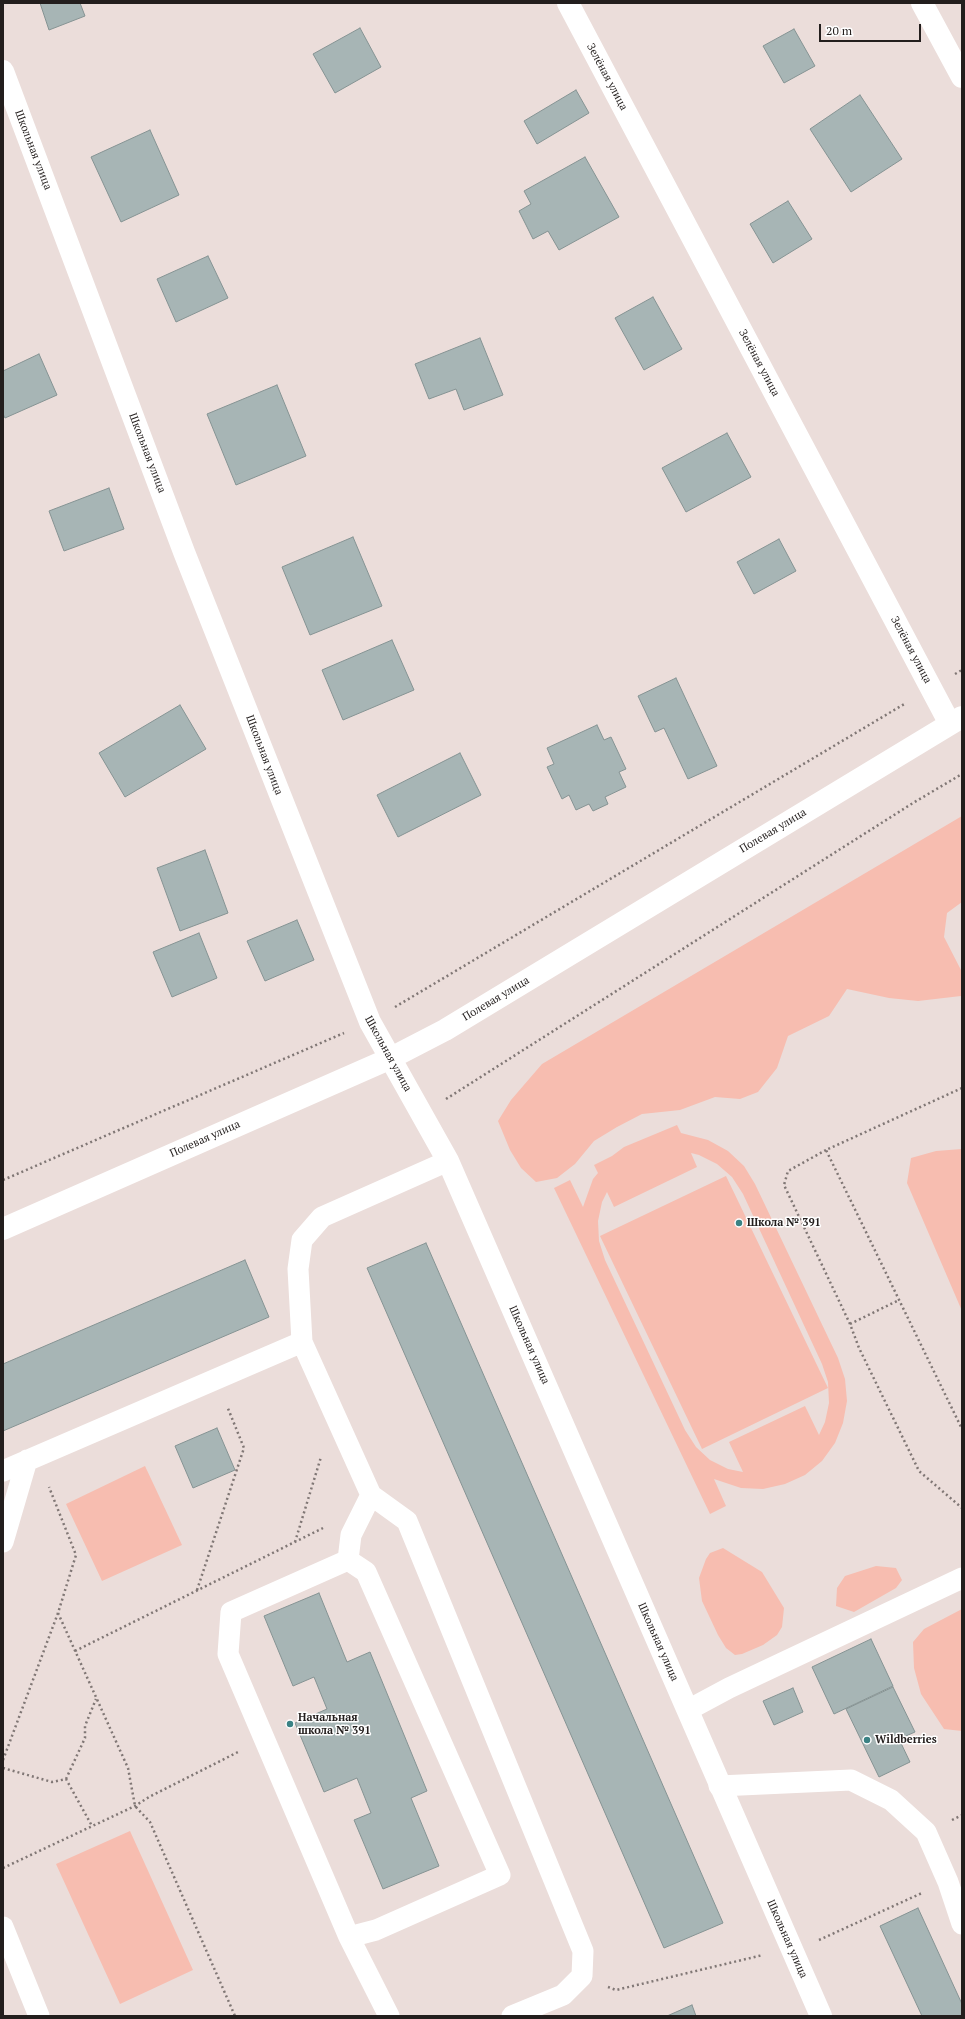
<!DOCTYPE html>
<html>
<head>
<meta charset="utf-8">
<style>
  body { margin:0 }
  #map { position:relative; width:965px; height:2019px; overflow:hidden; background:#ebddda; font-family:"PT Serif",serif }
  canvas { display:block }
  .frame { position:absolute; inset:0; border:4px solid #231e1d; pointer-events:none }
  .scale { position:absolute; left:819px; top:24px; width:102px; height:18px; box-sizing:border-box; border:2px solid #231e1d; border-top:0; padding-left:5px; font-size:12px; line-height:14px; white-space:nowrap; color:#231e1d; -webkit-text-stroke:3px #fff; paint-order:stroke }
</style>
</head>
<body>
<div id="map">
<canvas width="965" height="2019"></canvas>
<div class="frame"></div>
<div class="scale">20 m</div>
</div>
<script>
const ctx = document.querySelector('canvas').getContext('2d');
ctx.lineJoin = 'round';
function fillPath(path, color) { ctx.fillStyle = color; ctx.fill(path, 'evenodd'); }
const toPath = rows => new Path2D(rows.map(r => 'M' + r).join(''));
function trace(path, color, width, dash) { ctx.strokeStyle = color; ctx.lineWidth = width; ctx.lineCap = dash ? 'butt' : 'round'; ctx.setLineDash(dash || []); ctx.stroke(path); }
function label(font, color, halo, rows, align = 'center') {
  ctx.font = font + ' "PT Serif",serif'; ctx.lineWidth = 3; ctx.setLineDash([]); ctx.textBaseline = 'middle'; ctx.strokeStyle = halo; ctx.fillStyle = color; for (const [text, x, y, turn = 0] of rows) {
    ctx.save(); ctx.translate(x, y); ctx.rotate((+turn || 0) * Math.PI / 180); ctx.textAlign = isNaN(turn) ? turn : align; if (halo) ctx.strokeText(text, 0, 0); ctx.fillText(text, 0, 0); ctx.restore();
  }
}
fillPath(toPath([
  [962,816,962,902,947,913,944,937,962,972,961,996,918,1001,889,998,847,989,829,1016,788,1036,777,1068,758,1092,740,1099,715,1097,680,1110,642,1114,617,1127,594,1141,575,1164,557,1178,536,1182,521,1168,510,1150,498,1121,511,1100,542,1064],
  [677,1125,681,1133,708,1140,728,1151,744,1166,755,1184,838,1358,845,1379,847,1401,843,1423,835,1443,822,1461,805,1475,785,1484,763,1489,741,1488,714,1479,726,1506,710,1514,554,1188,570,1180,583,1207,593,1179,598,1173,594,1165,612,1156,624,1147],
  [691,1153,699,1155,717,1164,732,1177,743,1194,822,1364,828,1382,829,1403,825,1422,819,1435,805,1406,729,1442,743,1472,728,1469,710,1460,696,1447,685,1430,605,1260,599,1241,598,1221,602,1202,607,1192,614,1207,697,1167],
  [962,1149,962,1311,907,1183,911,1158,936,1151],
  [726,1176,828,1388,702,1449,600,1236],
  [145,1466,182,1545,102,1581,66,1504],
  [723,1548,762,1572,784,1608,782,1627,777,1635,763,1645,742,1654,735,1655,726,1648,718,1635,702,1601,699,1578,706,1559,710,1553],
  [876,1566,896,1568,902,1580,896,1588,854,1612,836,1606,837,1588,845,1576],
  [962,1609,962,1731,944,1729,921,1694,914,1668,913,1642,924,1629],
  [130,1831,193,1970,120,2004,56,1864]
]), '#f7bdb0');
const building = toPath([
  [40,3,80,3,85,16,49,30,40,3],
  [360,28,381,67,335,93,313,54,360,28],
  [794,29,815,66,784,83,763,46,794,29],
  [576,90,589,113,537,144,524,121,576,90],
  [860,95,902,159,851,192,810,129,860,95],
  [150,130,179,195,121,222,91,157,150,130],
  [585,157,619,217,559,250,548,231,533,239,519,211,531,204,524,191,585,157],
  [788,201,812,239,773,263,750,224,788,201],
  [208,256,228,298,176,322,157,279,208,256],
  [653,297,682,349,644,370,615,318,653,297],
  [480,338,503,395,464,410,456,389,429,399,415,364,480,338],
  [39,354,57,395,5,418,3,414,3,371,39,354],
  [277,385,306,456,236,485,207,414,277,385],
  [727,433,751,477,686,512,662,468,727,433],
  [109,488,124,529,64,551,49,511,109,488],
  [353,537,382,606,310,635,282,567,353,537],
  [779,539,796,571,754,594,737,562,779,539],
  [392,640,414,690,343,720,322,670,392,640],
  [676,678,717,766,688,779,664,728,655,732,638,696,676,678],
  [180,705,206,749,125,797,99,753,180,705],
  [597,725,604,740,611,737,626,769,619,772,626,787,605,797,608,804,593,811,589,804,576,810,569,795,562,799,547,767,554,764,547,748,597,725],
  [460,753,481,795,398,837,377,795,460,753],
  [205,850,228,913,180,931,157,868,205,850],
  [297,920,314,960,265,981,247,941,297,920],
  [199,933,217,978,172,997,153,952,199,933],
  [426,1243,723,1923,664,1948,367,1268,426,1243],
  [245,1260,269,1317,3,1431,3,1364,245,1260],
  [217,1428,235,1470,193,1488,175,1446,217,1428],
  [319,1593,347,1662,370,1652,427,1791,411,1798,439,1866,383,1889,354,1820,371,1813,357,1778,324,1792,295,1723,327,1709,314,1677,293,1686,264,1616,319,1593],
  [871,1639,893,1686,834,1714,812,1667,871,1639],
  [893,1687,915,1732,899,1739,910,1762,879,1777,846,1709,893,1687],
  [793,1688,803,1712,774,1725,763,1701,793,1688],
  [918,1908,962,2004,962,2016,922,2016,880,1926,918,1908],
  [692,2005,696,2016,667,2016,692,2005]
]);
fillPath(building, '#a7b5b5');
trace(building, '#859393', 1);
trace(toPath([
  [955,674,962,670],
  [395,1007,906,703],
  [962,1088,826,1150,962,1429],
  [446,1099,913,803,962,774],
  [826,1150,788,1171,784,1185,850,1324,859,1348,919,1471,962,1508],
  [3,1180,344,1033],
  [850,1324,899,1300],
  [295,1542,321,1457],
  [197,1590,244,1448,227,1406],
  [58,1613,128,1768,135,1806,150,1822,235,2016],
  [75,1651,323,1528],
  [3,1760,58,1613,76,1555,49,1487],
  [3,1768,52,1782,66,1779,92,1826],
  [66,1779,85,1738,85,1726,96,1699],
  [952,1820,962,1815],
  [3,1868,135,1806,149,1797,238,1752],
  [819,1940,922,1893],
  [608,1987,616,1990,763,1955]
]), '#807775', 2.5, [2, 3]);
trace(toPath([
  [448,1161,322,1217,302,1240,298,1269,302,1342,371,1495,407,1521,583,1951,582,1976,563,1995,512,2016],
  [3,1471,302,1342],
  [3,1542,27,1460],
  [348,1560,351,1535,371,1495],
  [688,1710,729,1688,962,1578],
  [719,1786,851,1780,891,1800,926,1832,948,1882,962,1924],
  [3,1927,39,2016],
  [349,1937,376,1930,500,1875,366,1572,348,1560,231,1612,228,1654,349,1937,389,2016]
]), '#fff', 21);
trace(toPath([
  [568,3,950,724],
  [922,3,962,77],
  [3,71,184,552,370,1022,448,1161,821,2016],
  [3,1229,389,1059,445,1030,962,717]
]), '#fff', 22);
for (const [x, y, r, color] of [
  [739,1223,4,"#3a8284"],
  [290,1724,4,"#3a8284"],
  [867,1740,4,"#3a8284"]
]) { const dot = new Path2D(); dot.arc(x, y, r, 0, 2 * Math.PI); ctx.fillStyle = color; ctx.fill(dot); trace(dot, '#fff', 1.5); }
label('11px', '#231e1d', '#fff', [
  ["Зелёная улица",607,77,62],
  ["Школьная улица",33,150,69],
  ["Зелёная улица",759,363,62],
  ["Школьная улица",147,453,69],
  ["Зелёная улица",911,650,62],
  ["Школьная улица",264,755,69],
  ["Полевая улица",773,831,-31],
  ["Полевая улица",496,999,-31],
  ["Школьная улица",388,1054,61],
  ["Полевая улица",205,1139,-24],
  ["Школьная улица",529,1345,66],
  ["Школьная улица",658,1642,66],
  ["Школьная улица",787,1939,66]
]);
label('bold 11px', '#231e1d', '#fff', [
  ["Школа № 391",747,1223],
  ["Начальная",298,1718],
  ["школа № 391",298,1731],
  ["Wildberries",875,1740]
], 'left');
</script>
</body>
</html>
